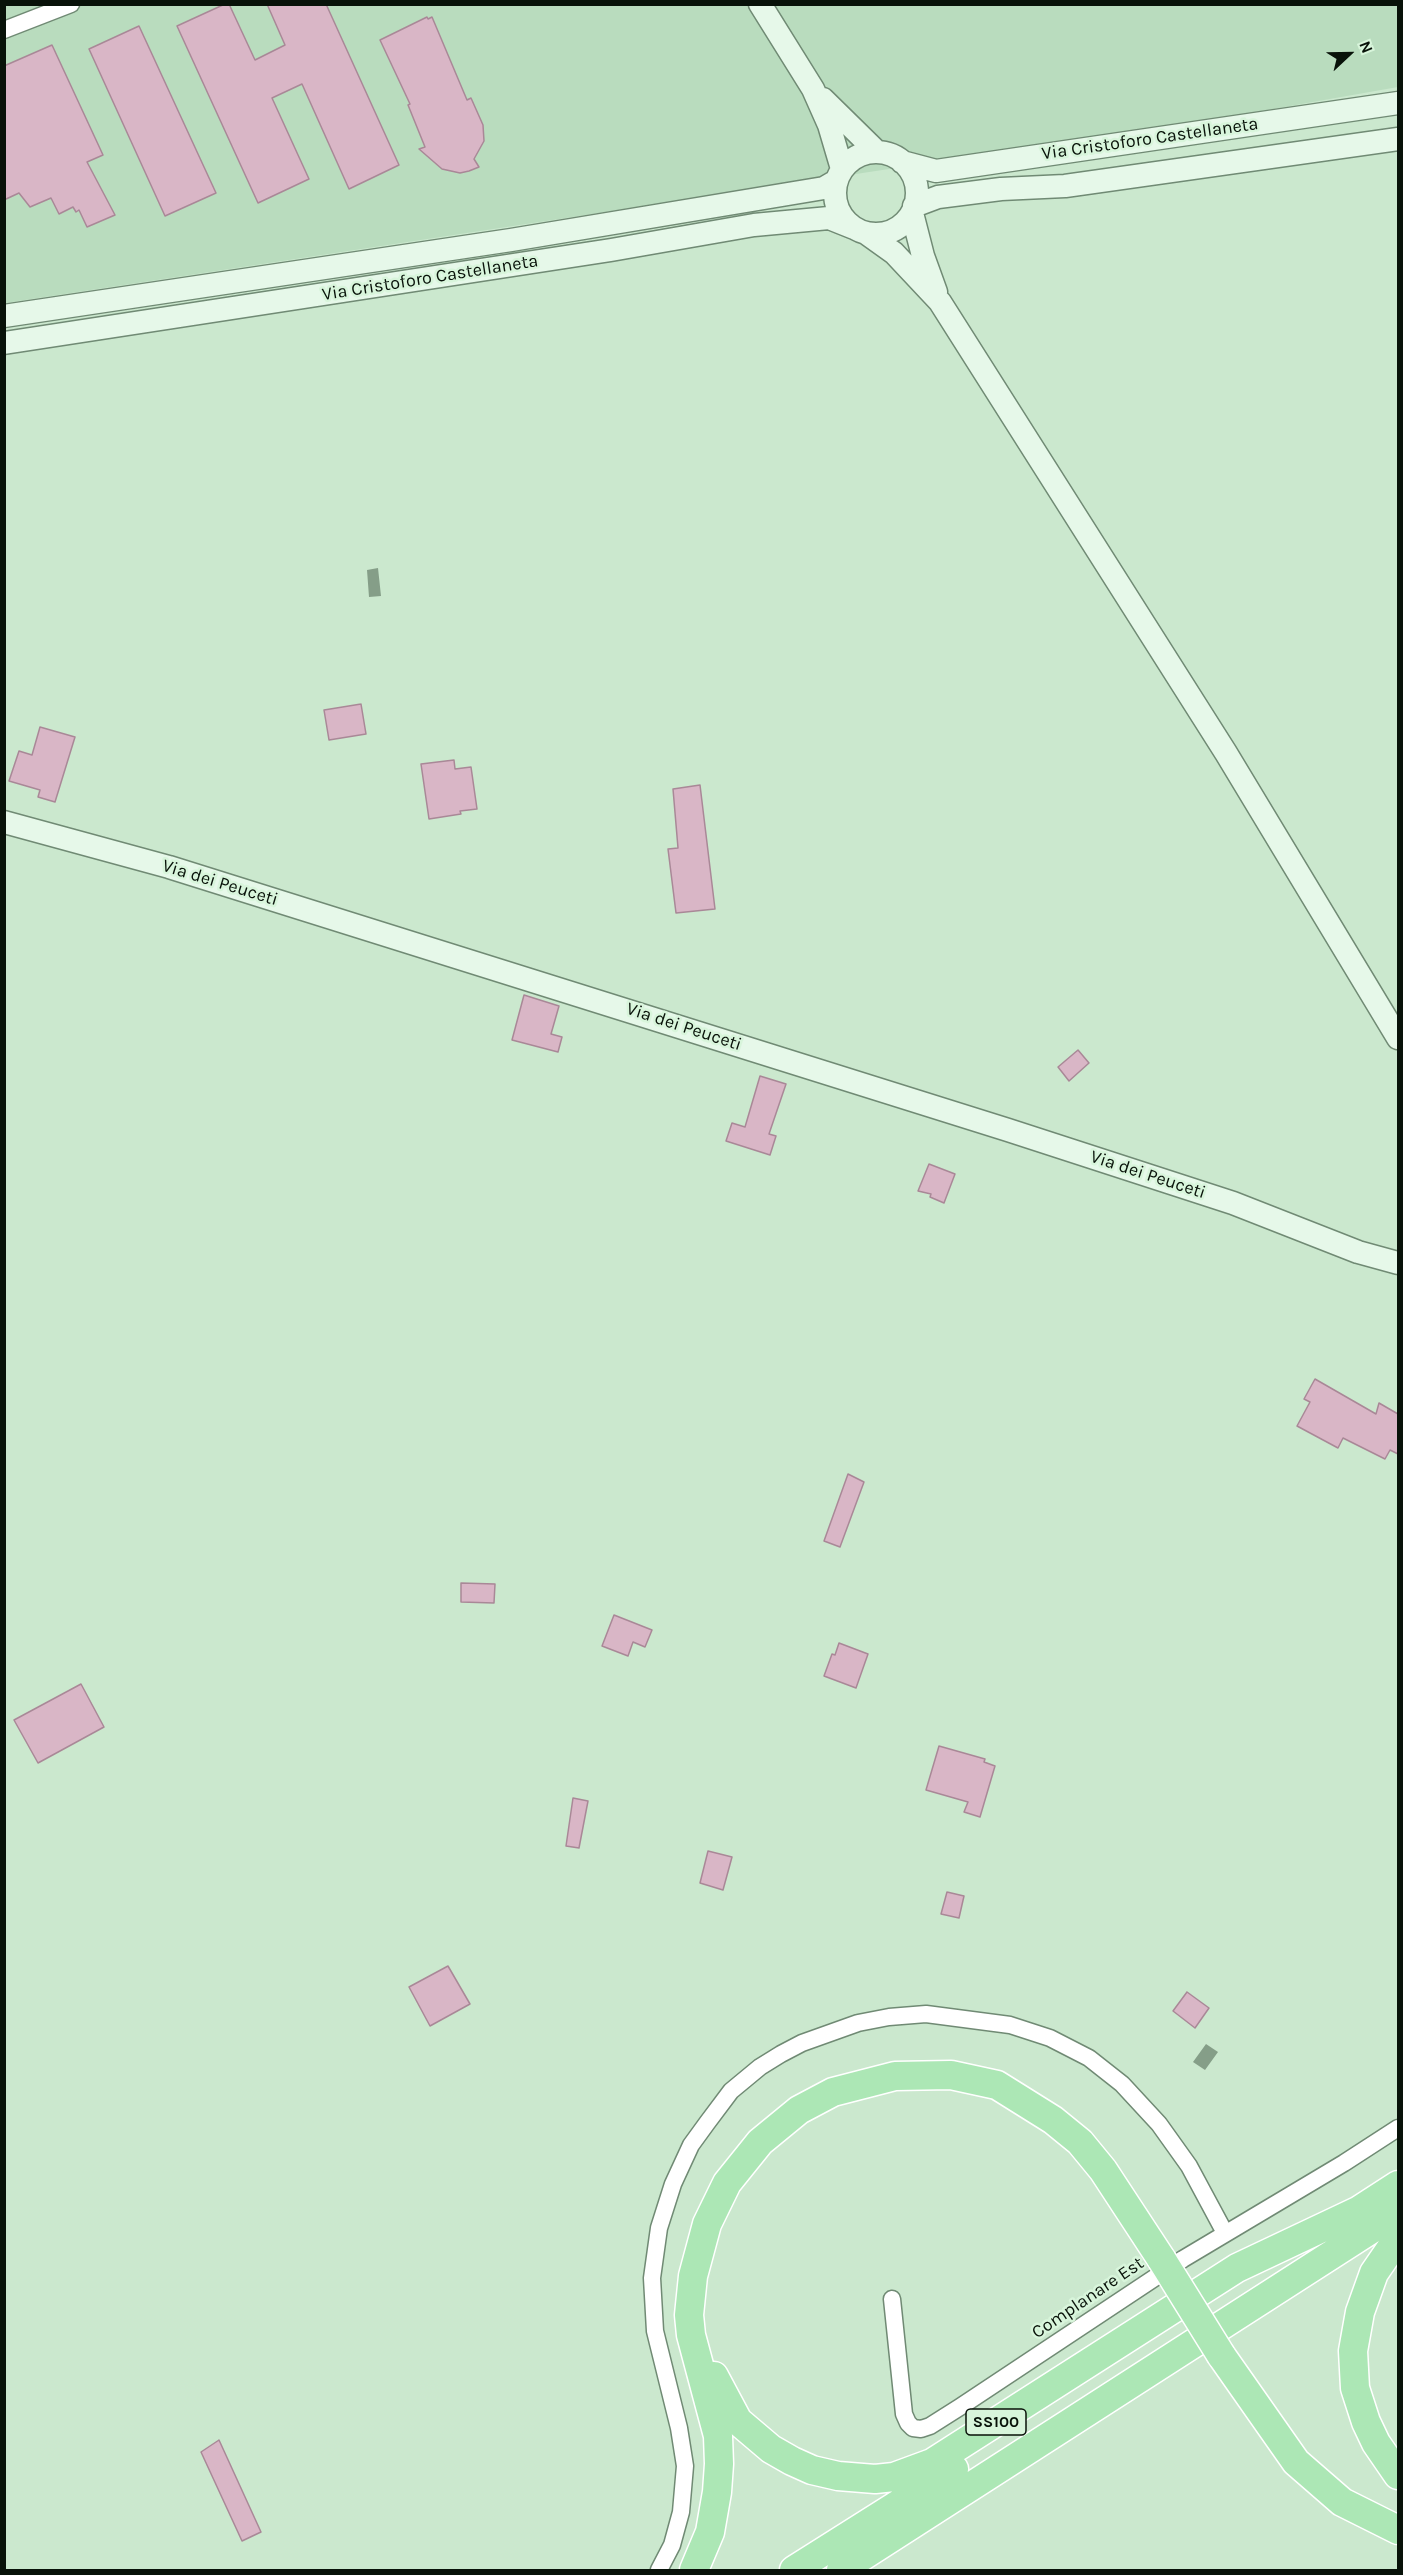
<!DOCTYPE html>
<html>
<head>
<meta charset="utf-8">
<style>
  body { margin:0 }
  #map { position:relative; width:1403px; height:2575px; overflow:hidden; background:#cbe8ce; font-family:Karla,sans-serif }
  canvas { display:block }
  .frame { position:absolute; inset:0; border:6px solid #081209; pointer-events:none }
  .north { position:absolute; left:1319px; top:24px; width:60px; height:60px; -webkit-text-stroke:4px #d8f5db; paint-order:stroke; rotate:68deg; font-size:16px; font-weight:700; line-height:24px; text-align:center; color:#081209 }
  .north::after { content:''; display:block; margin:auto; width:21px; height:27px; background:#081209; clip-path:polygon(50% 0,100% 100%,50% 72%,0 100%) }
</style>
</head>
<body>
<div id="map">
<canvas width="1403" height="2575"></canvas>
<div class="frame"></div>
<div class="north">N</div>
</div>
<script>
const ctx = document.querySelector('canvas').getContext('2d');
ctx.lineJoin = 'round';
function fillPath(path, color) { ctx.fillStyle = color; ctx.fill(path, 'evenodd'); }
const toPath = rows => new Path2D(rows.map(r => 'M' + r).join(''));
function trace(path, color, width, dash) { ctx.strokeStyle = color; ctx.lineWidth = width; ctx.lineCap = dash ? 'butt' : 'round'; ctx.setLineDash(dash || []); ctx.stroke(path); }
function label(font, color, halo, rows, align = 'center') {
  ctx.font = font + ' Karla,sans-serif'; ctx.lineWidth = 5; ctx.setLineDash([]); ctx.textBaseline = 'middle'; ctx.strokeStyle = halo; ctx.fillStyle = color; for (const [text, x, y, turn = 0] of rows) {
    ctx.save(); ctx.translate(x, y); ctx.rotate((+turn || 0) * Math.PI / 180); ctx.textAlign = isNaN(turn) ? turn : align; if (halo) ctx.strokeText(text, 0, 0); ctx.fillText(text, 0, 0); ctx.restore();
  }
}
fillPath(toPath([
  [5,5,1398,5,1398,87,1199,122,5,303]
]), '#b9dcbe');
fillPath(toPath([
  [378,568,381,596,369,597,367,570],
  [1206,2044,1218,2052,1205,2070,1193,2062]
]), '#859e88');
const building = toPath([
  [225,4,229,4,255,60,285,45,267,4,326,4,399,165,349,189,302,84,272,98,309,179,258,203,177,26,225,4],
  [427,17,428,19,432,17,467,100,471,98,483,125,484,141,474,159,479,167,469,171,460,173,442,169,419,149,425,147,408,105,410,104,380,40,427,17],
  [139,26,216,193,165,216,89,49,139,26],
  [52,45,103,155,87,162,115,215,87,227,79,210,76,212,73,207,59,214,51,198,30,207,19,193,4,200,4,66,52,45],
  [361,704,366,734,329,740,324,710,361,704],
  [40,727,75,737,55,802,38,797,40,790,9,781,19,751,32,755,40,727],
  [454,760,455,769,471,767,477,809,460,811,461,814,429,819,421,764,454,760],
  [700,785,715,909,676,913,668,849,678,848,673,789,700,785],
  [524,995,559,1006,551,1034,562,1037,558,1052,512,1040,524,995],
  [1078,1050,1089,1063,1069,1081,1058,1067,1078,1050],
  [760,1076,786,1084,769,1134,776,1136,770,1155,726,1141,732,1123,745,1127,760,1076],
  [929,1164,955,1174,944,1203,930,1197,931,1194,918,1191,929,1164],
  [1315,1379,1376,1414,1379,1403,1398,1414,1398,1454,1390,1450,1385,1459,1343,1438,1338,1448,1297,1426,1310,1402,1304,1399,1315,1379],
  [848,1474,864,1482,840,1547,824,1541,848,1474],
  [461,1583,495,1584,494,1603,461,1602,461,1583],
  [614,1615,652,1630,645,1647,633,1642,628,1656,602,1646,614,1615],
  [839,1643,868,1654,856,1688,824,1676,832,1654,835,1655,839,1643],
  [81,1684,104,1727,38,1763,14,1720,81,1684],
  [939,1746,985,1759,984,1762,995,1766,980,1817,964,1812,968,1802,926,1790,939,1746],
  [573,1798,588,1801,579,1848,566,1846,573,1798],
  [708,1851,732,1857,723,1890,700,1883,708,1851],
  [947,1892,964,1896,959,1918,941,1914,947,1892],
  [448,1966,470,2004,430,2026,409,1987,448,1966],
  [1187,1992,1209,2008,1195,2028,1173,2011,1187,1992],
  [219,2440,261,2532,242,2541,201,2452,219,2440]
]);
fillPath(building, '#d9b6c6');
trace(building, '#a98897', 1.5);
const street = toPath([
  [4,30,71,4],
  [892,2299,904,2414,908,2423,913,2428,921,2429,930,2426,960,2407,1183,2259,1344,2163,1398,2128],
  [659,2570,672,2545,681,2512,685,2466,679,2428,655,2331,652,2278,659,2228,673,2184,691,2145,707,2123,731,2091,760,2067,781,2054,802,2043,858,2023,889,2017,926,2014,1010,2025,1050,2038,1089,2058,1122,2084,1159,2124,1189,2166,1225,2233]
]);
const secondary = toPath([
  [760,4,813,89,829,125,842,169],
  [823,99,877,152],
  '835 193a41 41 0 1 1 82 0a41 41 0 1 1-82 0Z',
  [902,162,936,171,1398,103],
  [914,206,938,197,1001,189,1065,186,1398,139],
  [912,213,923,256,936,292],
  [866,233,894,253,940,302,1226,753,1398,1038],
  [4,316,511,240,824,188,836,181],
  [4,343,611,250,754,225,829,218,854,228],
  [4,822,169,867,1008,1130,1233,1203,1358,1252,1398,1263]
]);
const highway = toPath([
  [1347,2218,1398,2185],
  [1398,2238,1374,2273,1360,2312,1353,2351,1355,2388,1366,2422,1376,2443,1398,2475],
  [1221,2355,1296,2462,1342,2502,1398,2530],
  [714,2376,738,2421,771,2449,792,2461,812,2470,838,2476,875,2479,894,2477,932,2463,1237,2268,1364,2208],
  [694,2570,710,2532,717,2492,719,2464,718,2436,691,2335,689,2315,693,2276,707,2224,727,2183,760,2142,799,2110,833,2092,895,2076,951,2075,997,2085,1053,2120,1080,2142,1103,2170,1162,2260],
  [794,2570,954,2469],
  [841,2570,1398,2212]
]);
trace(street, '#708a74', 19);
trace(secondary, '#708a74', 25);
trace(highway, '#fff', 31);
trace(street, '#fff', 16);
trace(secondary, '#e6f8e9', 22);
trace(highway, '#ace7b5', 28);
const highwayBridge = toPath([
  [1162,2260,1221,2355]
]);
trace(highwayBridge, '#fff', 31, []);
trace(highwayBridge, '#ace7b5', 28);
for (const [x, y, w] of [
  [996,2422,60]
]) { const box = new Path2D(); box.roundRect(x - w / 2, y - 13, w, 26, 4.5); ctx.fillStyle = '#d8f5db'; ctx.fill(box); trace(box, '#081209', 1.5); }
label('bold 16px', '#081209', null, [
  ["SS100",996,2422]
]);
label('18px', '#081209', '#d8f5db', [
  ["Via Cristoforo Castellaneta",1150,139,-8],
  ["Via Cristoforo Castellaneta",430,278,-9],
  ["Via dei Peuceti",220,883,17],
  ["Via dei Peuceti",684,1027,18],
  ["Via dei Peuceti",1148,1175,18],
  ["Complanare Est",1088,2298,-34]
]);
</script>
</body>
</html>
